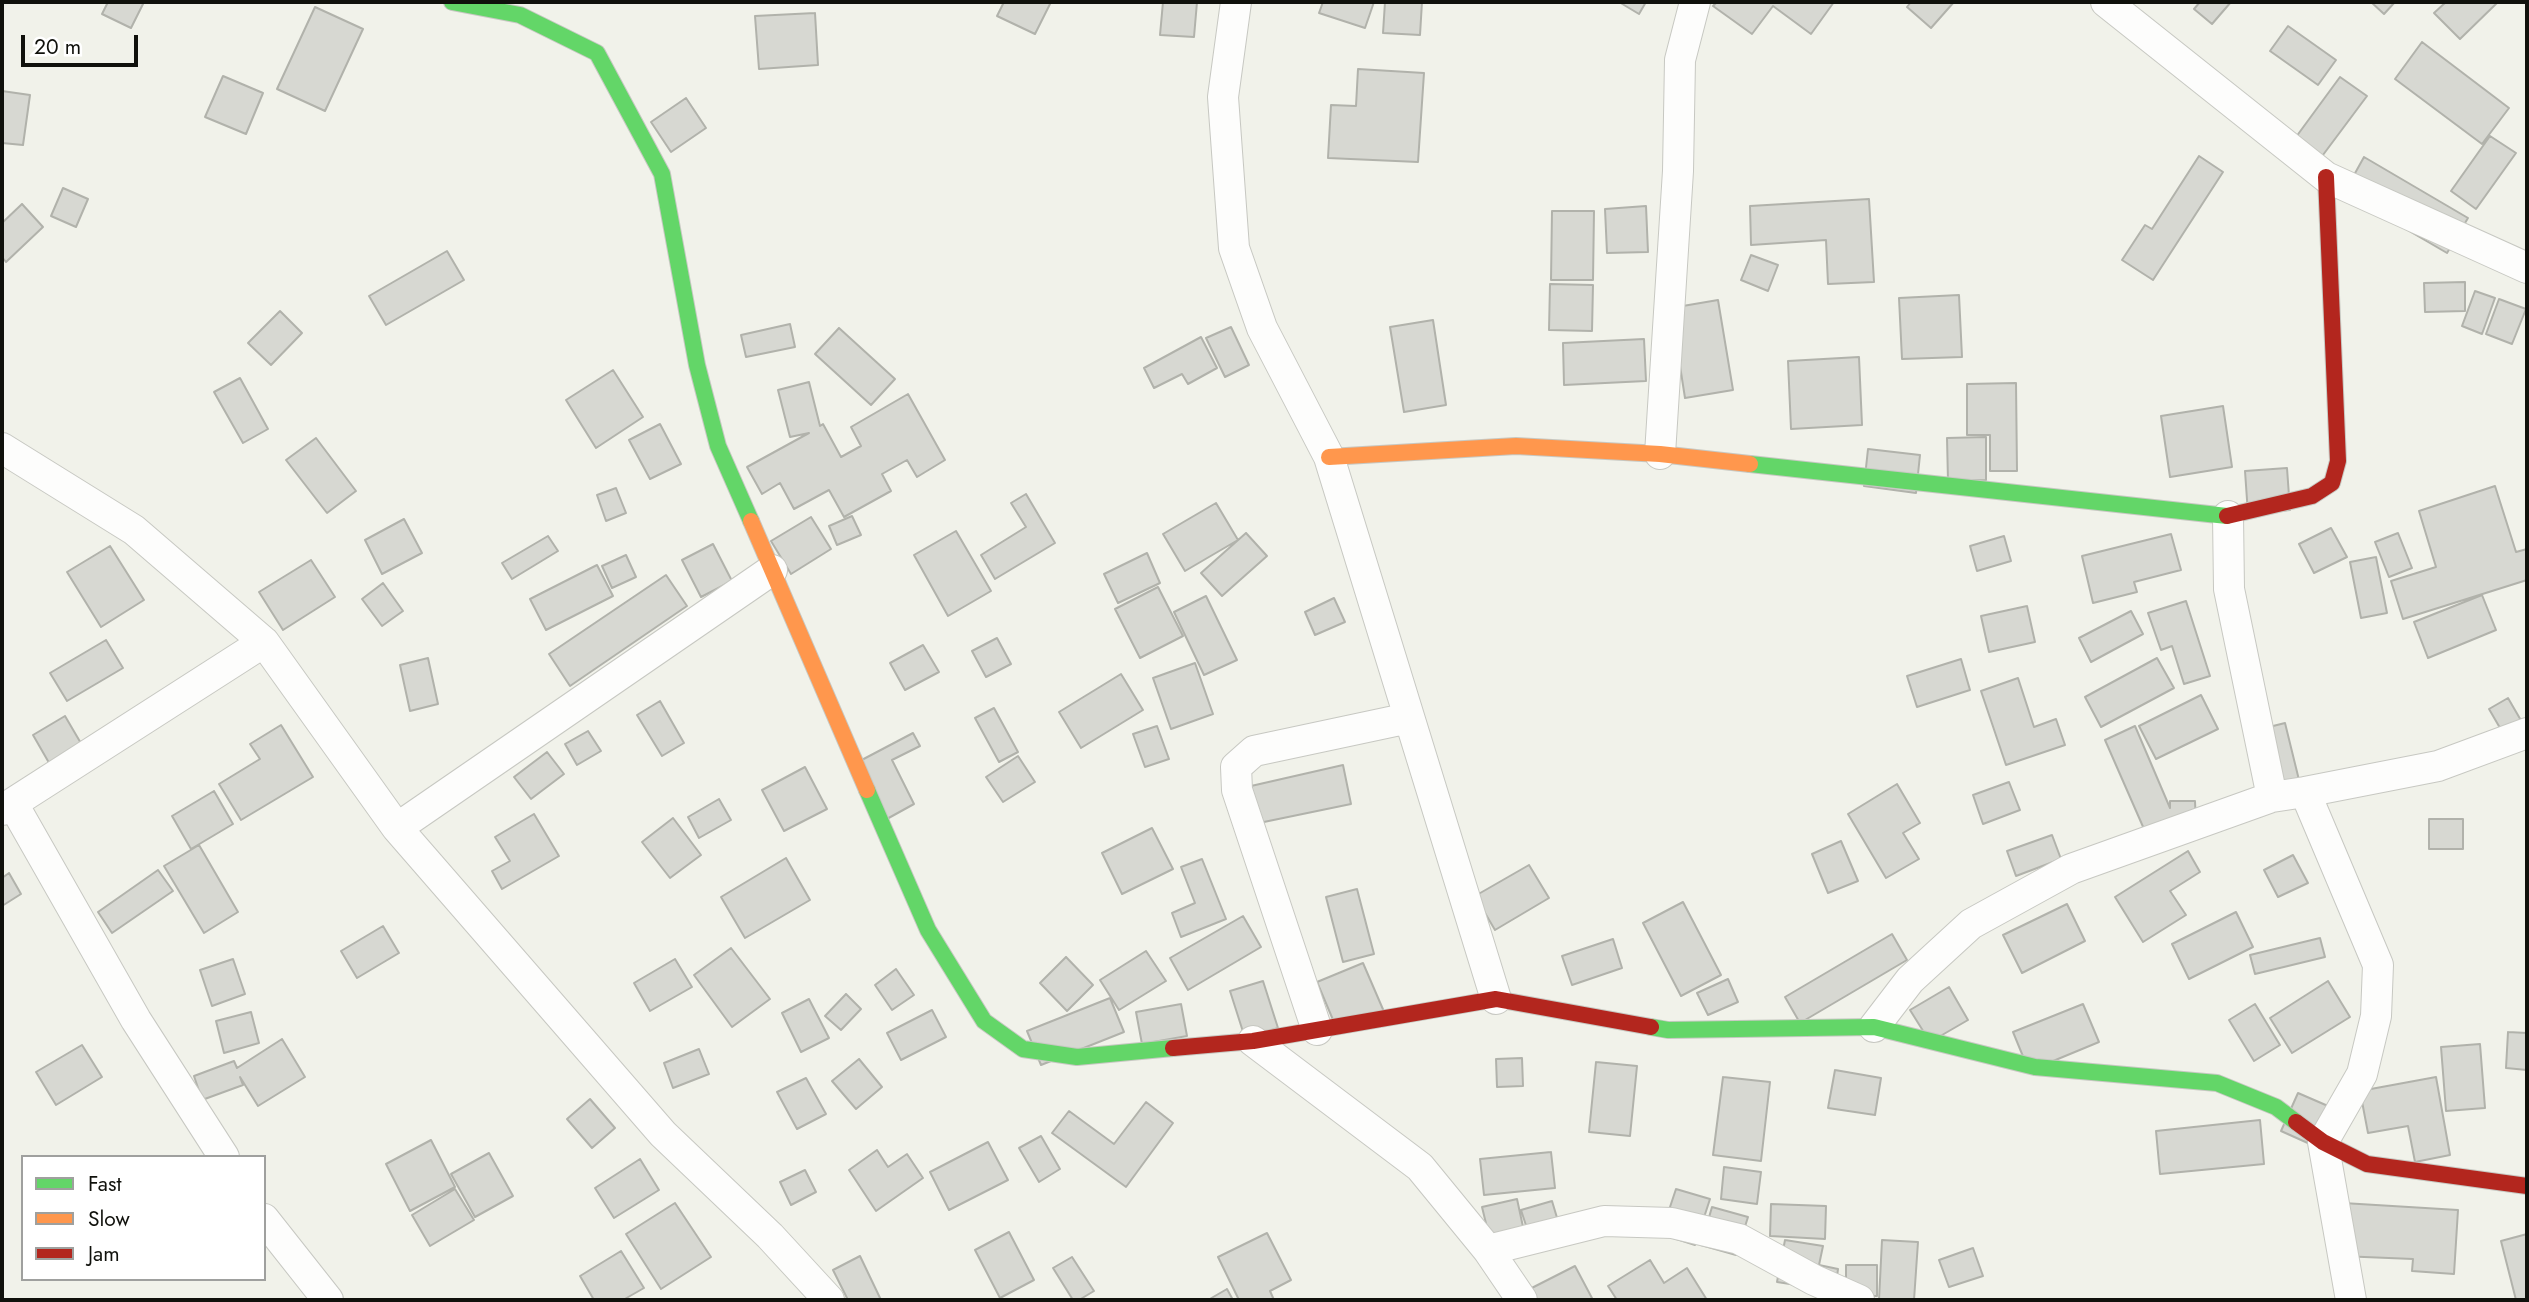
<!DOCTYPE html>
<html>
<head>
<meta charset="utf-8">
<style>
  body { margin:0 }
  #map { position:relative; width:2529px; height:1302px; overflow:hidden; background:#f1f2ea; font-family:Jost,sans-serif }
  canvas { display:block }
  .frame { position:absolute; inset:0; border:4px solid #10110c; pointer-events:none }
  .legend { position:absolute; left:21px; top:1155px; width:245px; height:126px; box-sizing:border-box; background:#fff; border:2px solid #9fa09e; margin:0; padding:9px 12px; list-style:none; font-size:21px; color:#10110c }
  .legend li { display:flex; align-items:center; gap:14px; height:35px }
  .legend b { width:35px; border:2px solid #9fa09e }
  .scale { position:absolute; left:21px; top:35px; width:117px; height:32px; box-sizing:border-box; border:4px solid #10110c; border-top:0; padding-left:9px; font-size:21px; line-height:24px; white-space:nowrap; color:#10110c; -webkit-text-stroke:5px #fff; paint-order:stroke }
</style>
</head>
<body>
<div id="map">
<canvas width="2529" height="1302"></canvas>
<div class="frame"></div>
<ul class="legend">
<li><b style="height:9px;background:#63d668"></b>Fast</li>
<li><b style="height:9px;background:#ff974d"></b>Slow</li>
<li><b style="height:9px;background:#b3261e"></b>Jam</li>
</ul>
<div class="scale">20 m</div>
</div>
<script>
const ctx = document.querySelector('canvas').getContext('2d');
ctx.lineJoin = 'round';
function fillPath(path, color) { ctx.fillStyle = color; ctx.fill(path, 'evenodd'); }
const toPath = rows => new Path2D(rows.map(r => 'M' + r).join(''));
function trace(path, color, width, dash) { ctx.strokeStyle = color; ctx.lineWidth = width; ctx.lineCap = dash ? 'butt' : 'round'; ctx.setLineDash(dash || []); ctx.stroke(path); }
const building = toPath([
  [108,2,144,2,131,28,102,14,108,2],
  [1004,2,1051,2,1035,34,997,16,1004,2],
  [1163,2,1197,2,1194,37,1160,35,1163,2],
  [1323,2,1374,2,1365,28,1319,13,1323,2],
  [1385,2,1422,2,1420,35,1383,33,1385,2],
  [1619,2,1646,2,1639,14,1619,2],
  [1717,2,1834,2,1811,34,1773,6,1752,34,1713,6,1717,2],
  [1911,2,1954,2,1931,28,1907,7,1911,2],
  [2200,2,2231,2,2212,24,2194,9,2200,2],
  [2371,2,2395,2,2384,14,2371,2],
  [2446,2,2498,2,2460,39,2434,13,2446,2],
  [315,7,363,29,325,111,277,89,315,7],
  [815,13,818,65,759,69,755,16,815,13],
  [2288,26,2336,60,2318,85,2270,51,2288,26],
  [2422,42,2509,108,2482,144,2395,79,2422,42],
  [1358,69,1424,73,1418,162,1328,158,1331,105,1356,106,1358,69],
  [223,76,263,93,246,134,205,117,223,76],
  [2340,77,2367,96,2311,171,2285,152,2340,77],
  [2,91,30,95,23,145,2,143,2,91],
  [686,98,706,128,671,152,651,122,686,98],
  [2490,136,2516,153,2476,209,2451,191,2490,136],
  [2199,156,2223,172,2153,280,2122,260,2145,225,2152,229,2199,156],
  [2364,157,2468,218,2447,253,2344,193,2364,157],
  [63,188,88,199,76,227,51,216,63,188],
  [1869,199,1874,282,1828,284,1826,240,1751,245,1750,206,1869,199],
  [22,204,43,227,6,262,2,257,2,223,22,204],
  [1646,206,1648,252,1607,253,1605,209,1646,206],
  [1552,211,1594,211,1593,280,1551,280,1552,211],
  [447,251,464,280,386,325,369,296,447,251],
  [1751,255,1778,265,1768,291,1741,280,1751,255],
  [2465,282,2465,311,2425,312,2424,283,2465,282],
  [1550,284,1593,285,1592,331,1549,330,1550,284],
  [2475,291,2495,298,2482,334,2462,326,2475,291],
  [1959,295,1962,357,1902,359,1899,298,1959,295],
  [2499,299,2526,309,2512,344,2486,334,2499,299],
  [1718,300,1733,390,1685,398,1671,308,1718,300],
  [280,311,302,333,271,365,248,343,280,311],
  [1433,320,1446,405,1404,412,1390,327,1433,320],
  [790,324,795,347,746,357,741,335,790,324],
  [1231,327,1249,365,1225,377,1206,338,1231,327],
  [839,328,895,379,871,405,815,354,839,328],
  [1201,337,1217,368,1188,384,1182,374,1154,388,1144,368,1201,337],
  [1644,339,1646,381,1564,385,1563,343,1644,339],
  [1859,357,1862,425,1791,429,1788,361,1859,357],
  [613,370,643,417,596,448,566,400,613,370],
  [240,378,268,429,243,443,214,392,240,378],
  [809,382,820,426,823,424,841,457,861,446,851,427,908,394,945,460,917,477,907,460,882,474,891,491,844,517,829,490,794,509,780,483,762,494,747,467,809,433,790,437,778,390,809,382],
  [2016,383,2017,471,1990,471,1990,435,1967,435,1967,384,2016,383],
  [2223,406,2232,467,2170,477,2161,416,2223,406],
  [660,424,681,464,650,479,629,440,660,424],
  [1986,437,1986,480,1948,481,1947,438,1986,437],
  [316,438,356,491,327,513,286,460,316,438],
  [1868,449,1920,455,1916,493,1864,486,1868,449],
  [2287,468,2290,510,2248,514,2245,471,2287,468],
  [2495,486,2516,552,2527,549,2527,580,2403,619,2391,581,2436,567,2419,511,2495,486],
  [616,488,626,513,606,521,597,495,616,488],
  [1026,494,1055,543,995,579,981,555,1026,527,1011,503,1026,494],
  [1216,503,1238,540,1185,571,1163,534,1216,503],
  [852,516,861,535,837,545,829,526,852,516],
  [811,517,831,549,791,574,771,541,811,517],
  [404,519,422,553,382,574,365,540,404,519],
  [2331,528,2347,557,2314,573,2299,544,2331,528],
  [956,531,991,591,948,616,914,555,956,531],
  [1246,533,1267,556,1222,596,1201,573,1246,533],
  [2398,533,2412,568,2389,577,2375,542,2398,533],
  [2171,534,2181,570,2134,582,2137,592,2093,603,2082,556,2171,534],
  [548,536,558,551,512,579,502,563,548,536],
  [2004,536,2011,561,1977,571,1970,546,2004,536],
  [713,544,732,581,701,597,682,560,713,544],
  [110,546,144,600,101,627,67,572,110,546],
  [1147,553,1160,583,1118,603,1104,574,1147,553],
  [626,555,636,577,612,588,602,566,626,555],
  [2376,557,2387,613,2361,618,2350,562,2376,557],
  [311,560,335,597,283,630,259,592,311,560],
  [597,565,613,596,546,630,530,599,597,565],
  [666,575,687,606,570,686,549,654,666,575],
  [383,583,403,611,382,626,362,599,383,583],
  [1158,587,1183,636,1140,658,1115,609,1158,587],
  [2482,595,2496,630,2428,658,2414,622,2482,595],
  [1206,596,1237,660,1204,675,1174,612,1206,596],
  [1334,598,1345,622,1315,635,1305,612,1334,598],
  [2186,601,2210,676,2184,684,2172,646,2161,650,2148,613,2186,601],
  [2027,606,2035,642,1989,652,1981,616,2027,606],
  [2131,611,2143,634,2091,662,2079,638,2131,611],
  [997,638,1011,664,986,677,972,651,997,638],
  [106,640,123,668,67,701,50,673,106,640],
  [923,645,939,672,905,690,890,663,923,645],
  [428,658,438,704,410,711,400,665,428,658],
  [2157,658,2174,688,2101,727,2085,697,2157,658],
  [1961,659,1970,690,1917,707,1907,676,1961,659],
  [1195,663,1213,714,1171,729,1153,678,1195,663],
  [1121,674,1143,710,1081,748,1059,712,1121,674],
  [2018,678,2034,727,2056,719,2065,745,2006,765,1981,691,2018,678],
  [2201,695,2218,729,2156,759,2139,726,2201,695],
  [2508,698,2526,729,2507,740,2489,709,2508,698],
  [660,701,684,743,662,756,637,715,660,701],
  [994,708,1018,752,999,762,975,718,994,708],
  [65,716,89,757,56,775,33,735,65,716],
  [2285,723,2299,780,2267,788,2253,731,2285,723],
  [281,725,313,777,241,820,219,784,260,759,250,744,281,725],
  [1157,726,1169,759,1145,767,1133,734,1157,726],
  [2135,726,2170,808,2170,801,2195,801,2196,824,2144,829,2105,740,2135,726],
  [588,731,601,751,577,765,565,744,588,731],
  [913,733,920,746,892,760,914,804,885,820,856,763,913,733],
  [547,752,564,774,531,799,514,777,547,752],
  [1018,756,1035,782,1003,802,986,777,1018,756],
  [1343,765,1351,804,1259,823,1251,786,1343,765],
  [805,767,827,809,784,831,762,790,805,767],
  [2009,782,2020,810,1983,824,1973,795,2009,782],
  [1897,784,1920,823,1903,833,1919,859,1886,878,1848,814,1897,784],
  [214,791,233,824,191,849,172,816,214,791],
  [719,799,731,820,699,838,688,817,719,799],
  [534,814,559,856,502,889,492,871,510,861,495,837,534,814],
  [673,818,701,855,670,878,642,842,673,818],
  [2429,819,2463,819,2463,849,2429,849,2429,819],
  [1152,828,1173,869,1122,894,1102,853,1152,828],
  [2052,835,2061,859,2016,876,2007,851,2052,835],
  [1841,841,1858,881,1828,893,1812,854,1841,841],
  [199,845,238,912,204,933,164,866,199,845],
  [2188,851,2200,872,2170,891,2186,915,2143,942,2115,897,2188,851],
  [2293,855,2308,883,2278,897,2264,870,2293,855],
  [786,858,810,900,745,938,721,897,786,858],
  [1202,859,1226,919,1181,937,1172,913,1195,903,1181,867,1202,859],
  [1529,865,1549,898,1495,930,1475,896,1529,865],
  [158,870,173,891,112,933,98,912,158,870],
  [9,873,21,894,2,906,2,878,9,873],
  [1357,889,1374,954,1343,962,1326,897,1357,889],
  [1683,902,1721,975,1681,996,1643,923,1683,902],
  [2067,904,2085,941,2022,973,2003,935,2067,904],
  [2236,912,2253,947,2189,979,2172,944,2236,912],
  [1243,916,1261,947,1188,990,1170,958,1243,916],
  [383,926,399,953,357,978,341,951,383,926],
  [1892,934,1907,960,1800,1023,1785,997,1892,934],
  [2320,938,2325,957,2255,974,2250,955,2320,938],
  [1613,939,1622,968,1572,985,1562,956,1613,939],
  [731,948,770,999,732,1027,694,975,731,948],
  [1146,951,1166,981,1119,1010,1100,980,1146,951],
  [1066,957,1093,985,1067,1011,1040,983,1066,957],
  [233,959,245,994,212,1006,200,970,233,959],
  [675,959,692,987,650,1011,634,983,675,959],
  [1363,963,1385,1014,1339,1034,1317,982,1363,963],
  [896,969,914,995,892,1010,875,985,896,969],
  [1728,979,1738,1002,1708,1015,1697,993,1728,979],
  [1263,981,1278,1028,1245,1038,1230,991,1263,981],
  [2328,981,2350,1017,2292,1053,2270,1018,2328,981],
  [1949,987,1968,1020,1930,1042,1910,1010,1949,987],
  [846,994,861,1009,841,1030,825,1016,846,994],
  [1110,998,1124,1032,1041,1065,1027,1031,1110,998],
  [809,999,829,1038,801,1052,782,1013,809,999],
  [1181,1004,1187,1036,1142,1044,1136,1012,1181,1004],
  [2083,1004,2099,1042,2029,1071,2013,1032,2083,1004],
  [2255,1004,2280,1045,2254,1061,2229,1020,2255,1004],
  [932,1010,946,1037,901,1060,887,1033,932,1010],
  [251,1012,259,1043,224,1053,216,1021,251,1012],
  [2508,1032,2527,1033,2527,1070,2506,1068,2508,1032],
  [282,1039,305,1077,258,1106,240,1077,243,1085,202,1100,194,1076,234,1061,237,1068,282,1039],
  [2480,1044,2485,1108,2446,1111,2441,1047,2480,1044],
  [82,1045,102,1077,56,1105,36,1072,82,1045],
  [699,1049,709,1074,673,1088,664,1063,699,1049],
  [1522,1058,1523,1086,1497,1087,1496,1059,1522,1058],
  [859,1059,882,1087,856,1109,832,1081,859,1059],
  [1596,1062,1637,1066,1630,1136,1589,1132,1596,1062],
  [1835,1070,1881,1078,1875,1115,1828,1108,1835,1070],
  [1723,1077,1770,1082,1761,1161,1713,1155,1723,1077],
  [2436,1077,2450,1155,2415,1162,2408,1126,2368,1133,2360,1091,2436,1077],
  [806,1078,826,1114,797,1129,777,1092,806,1078],
  [2298,1093,2328,1106,2310,1144,2281,1131,2298,1093],
  [590,1099,615,1128,592,1148,567,1119,590,1099],
  [1146,1102,1173,1123,1126,1187,1052,1133,1069,1111,1114,1144,1146,1102],
  [2260,1120,2264,1164,2160,1174,2156,1131,2260,1120],
  [1041,1136,1060,1169,1039,1182,1019,1148,1041,1136],
  [431,1140,455,1187,410,1211,386,1164,431,1140],
  [988,1142,1008,1180,949,1210,930,1172,988,1142],
  [877,1150,888,1167,907,1154,923,1178,876,1211,849,1170,877,1150],
  [1551,1152,1555,1188,1484,1195,1480,1159,1551,1152],
  [489,1153,513,1196,475,1217,451,1174,489,1153],
  [640,1159,659,1190,614,1218,595,1188,640,1159],
  [1724,1167,1761,1172,1757,1204,1721,1199,1724,1167],
  [805,1170,816,1192,791,1205,780,1182,805,1170],
  [455,1189,474,1220,430,1246,412,1215,455,1189],
  [1676,1189,1710,1199,1695,1245,1661,1234,1676,1189],
  [1517,1199,1525,1236,1491,1244,1482,1207,1517,1199],
  [1552,1201,1564,1241,1534,1250,1521,1210,1552,1201],
  [675,1203,711,1257,661,1289,626,1234,675,1203],
  [2343,1203,2458,1210,2454,1274,2412,1271,2413,1259,2340,1256,2343,1203],
  [1771,1204,1826,1206,1825,1239,1770,1236,1771,1204],
  [1712,1207,1748,1217,1736,1255,1701,1245,1712,1207],
  [1009,1232,1034,1280,1000,1298,975,1250,1009,1232],
  [1267,1233,1291,1280,1270,1291,1274,1300,1239,1300,1218,1257,1267,1233],
  [2527,1234,2527,1300,2516,1300,2501,1241,2527,1234],
  [1785,1240,1823,1246,1819,1265,1838,1269,1835,1291,1777,1282,1785,1240],
  [1882,1240,1918,1242,1914,1300,1879,1300,1882,1240],
  [1973,1248,1983,1276,1949,1287,1939,1260,1973,1248],
  [621,1251,644,1288,623,1300,594,1300,580,1276,621,1251],
  [860,1256,881,1300,848,1300,833,1270,860,1256],
  [1072,1257,1094,1291,1079,1300,1073,1300,1053,1268,1072,1257],
  [1650,1260,1664,1283,1687,1268,1707,1300,1617,1300,1608,1286,1650,1260],
  [1846,1265,1877,1265,1877,1296,1846,1296,1846,1265],
  [1575,1266,1593,1300,1518,1300,1516,1296,1575,1266],
  [1227,1289,1233,1300,1208,1300,1227,1289]
]);
fillPath(building, '#d7d8d2');
trace(building, '#b1b2ab', 2);
const street = toPath([
  [1236,2,1223,97,1234,248,1262,328,1329,457,1496,999],
  [2106,2,2326,177,2527,268],
  [2,448,134,530,264,642,2,810],
  [1660,454,1678,171,1680,60,1695,2],
  [2228,516,2229,589,2272,797],
  [264,642,397,828,663,1134,770,1236,829,1300],
  [2305,792,2378,965,2376,1016,2362,1074,2323,1142,2351,1300],
  [13,804,136,1020,224,1157],
  [397,828,772,570],
  [1874,1027,1910,980,1971,924,2071,869,2272,797,2305,792,2438,766,2527,733],
  [1317,1030,1237,790,1236,767,1254,751,1409,718],
  [1253,1041,1420,1167,1488,1250,1522,1300],
  [264,1219,328,1300],
  [1488,1250,1604,1221,1672,1223,1739,1239,1814,1280,1859,1300]
]);
const fast = toPath([
  [452,2,520,15,597,53,662,174,697,365,718,446,751,521],
  [1750,464,2227,516],
  [867,790,928,930,984,1021,1023,1049,1077,1057,1173,1048],
  [1651,1027,1668,1030,1874,1027,2035,1067,2217,1083,2276,1107,2296,1122]
]);
const slow = toPath([
  [1329,457,1516,446,1660,454,1750,464],
  [751,521,867,790]
]);
const jam = toPath([
  [2227,516,2312,496,2332,483,2338,461,2326,177],
  [1173,1048,1253,1041,1496,999,1651,1027],
  [2296,1122,2323,1142,2367,1164,2527,1186]
]);
trace(street, '#c7c8c2', 32);
trace(fast, '#c7c8c2', 18);
trace(slow, '#c7c8c2', 18);
trace(jam, '#c7c8c2', 18);
trace(street, '#fdfdfc', 30);
trace(fast, '#63d668', 16);
trace(slow, '#ff974d', 16);
trace(jam, '#b3261e', 16);
</script>
</body>
</html>
